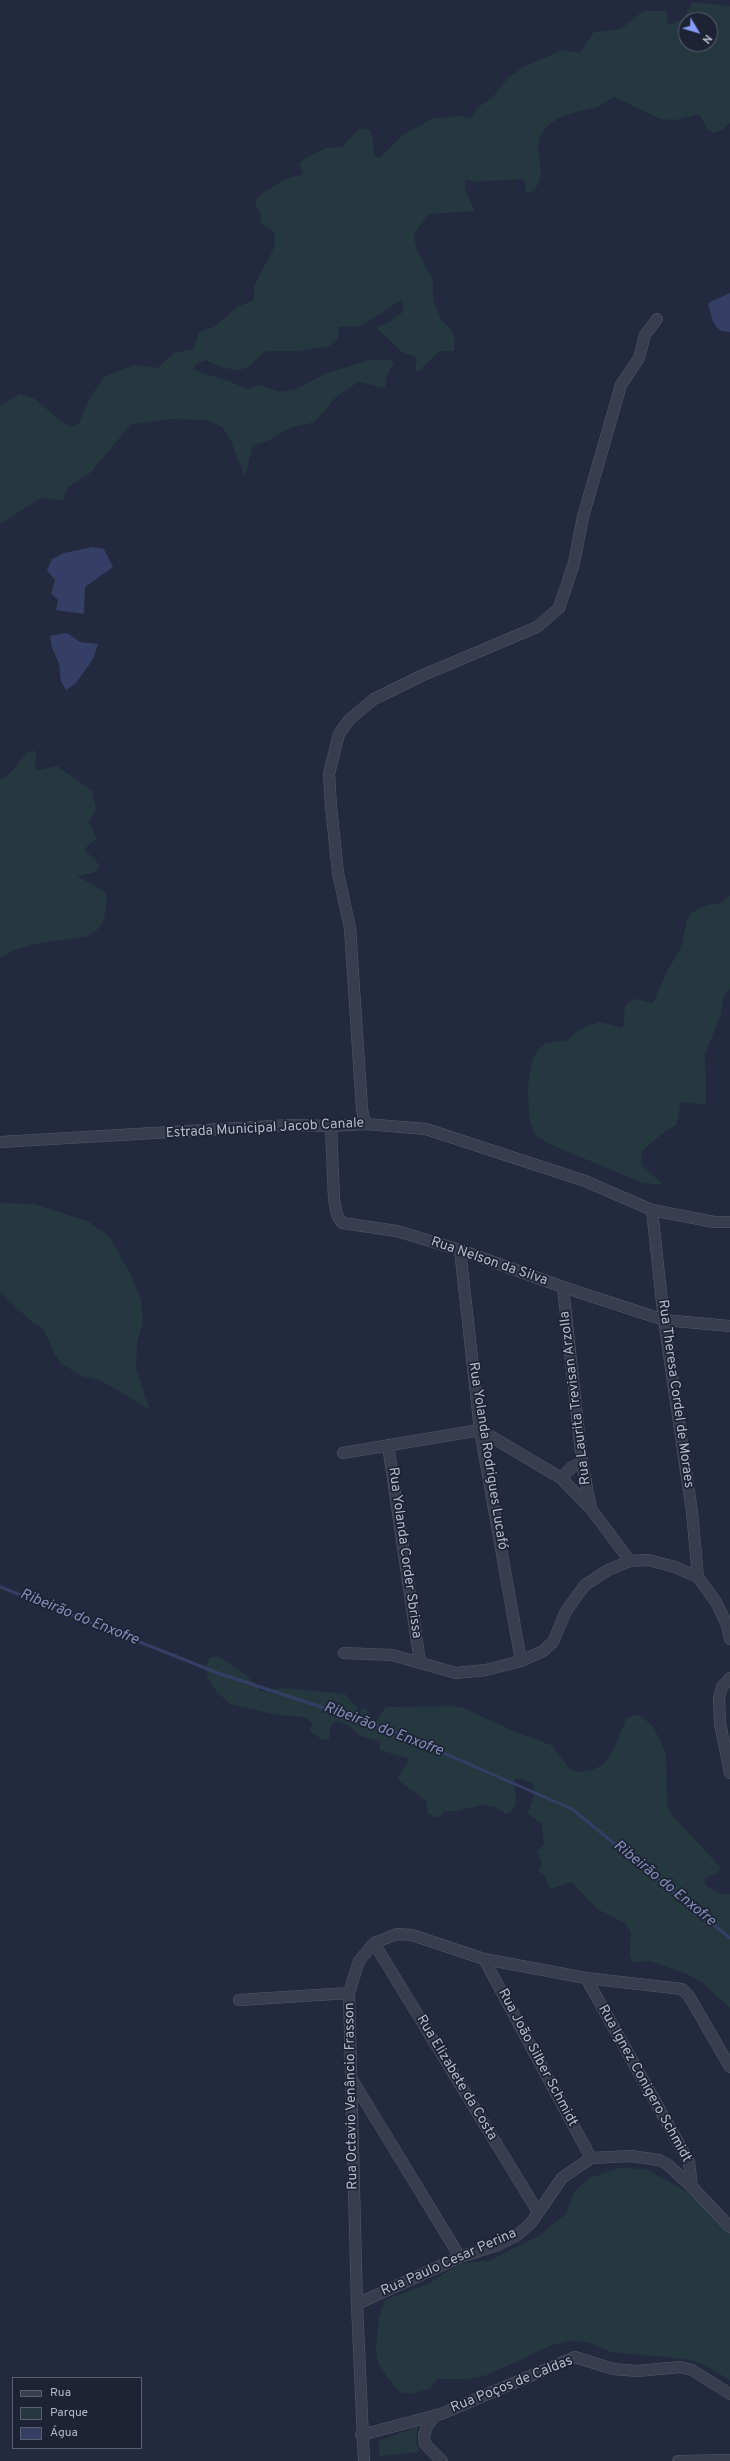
<!DOCTYPE html>
<html>
<head>
<meta charset="utf-8">
<style>
  body { margin:0 }
  #map { position:relative; width:730px; height:2461px; overflow:hidden; background:#232a3f; font-family:Overpass,sans-serif }
  canvas { display:block }
  .legend { position:absolute; left:12px; top:2377px; width:130px; height:72px; box-sizing:border-box; background:#1d2234; border:1px solid #595e70; margin:0; padding:5px 7px; list-style:none; font-size:12px; color:#b4b8ca }
  .legend li { display:flex; align-items:center; gap:8px; height:20px }
  .legend b { width:20px; border:1px solid #595e70 }
  .north { position:absolute; left:678px; top:12px; width:40px; height:40px; box-sizing:border-box; background:#1d2234; border:1px solid #595e70; border-radius:50%; rotate:128deg; font-size:11px; font-weight:700; line-height:16px; text-align:center; color:#b4b8ca }
  .north::after { content:''; display:block; margin:auto; width:14px; height:18px; background:#879dfc; clip-path:polygon(50% 0,100% 100%,50% 72%,0 100%) }
</style>
</head>
<body>
<div id="map">
<canvas width="730" height="2461"></canvas>
<ul class="legend">
<li><b style="height:5px;background:#383d4f"></b>Rua</li>
<li><b style="height:11px;background:#253840"></b>Parque</li>
<li><b style="height:11px;background:#353f65"></b>Água</li>
</ul>
<div class="north">N</div>
</div>
<script>
const ctx = document.querySelector('canvas').getContext('2d');
ctx.lineJoin = 'round';
function fillPath(path, color) { ctx.fillStyle = color; ctx.fill(path, 'evenodd'); }
const toPath = rows => new Path2D(rows.map(r => 'M' + r).join(''));
function trace(path, color, width, dash) { ctx.strokeStyle = color; ctx.lineWidth = width; ctx.lineCap = dash ? 'butt' : 'round'; ctx.setLineDash(dash || []); ctx.stroke(path); }
function label(font, color, halo, rows, align = 'center') {
  ctx.font = font + ' Overpass,sans-serif'; ctx.lineWidth = 3.5; ctx.setLineDash([]); ctx.textBaseline = 'middle'; ctx.strokeStyle = halo; ctx.fillStyle = color; for (const [text, x, y, turn = 0] of rows) {
    ctx.save(); ctx.translate(x, y); ctx.rotate((+turn || 0) * Math.PI / 180); ctx.textAlign = isNaN(turn) ? turn : align; if (halo) ctx.strokeText(text, 0, 0); ctx.fillText(text, 0, 0); ctx.restore();
  }
}
fillPath(toPath([
  [692,2,730,6,730,123,722,130,713,133,707,129,699,114,675,120,661,119,614,97,597,107,562,116,548,125,540,136,538,147,541,173,537,186,530,193,526,193,525,182,521,179,474,182,467,179,465,181,465,189,475,211,429,214,413,235,418,252,433,280,433,300,441,319,451,330,454,338,454,351,439,351,418,372,415,369,417,357,402,352,378,329,378,327,386,324,402,313,404,305,401,300,361,326,339,327,338,338,329,346,300,351,268,351,261,355,248,367,239,370,224,368,205,360,194,366,194,370,231,382,247,389,260,385,280,392,296,389,327,373,371,360,390,360,394,363,387,375,385,388,358,382,335,398,315,422,289,428,270,440,253,445,245,476,230,439,222,427,207,420,172,419,131,424,90,473,67,488,63,500,41,498,0,524,0,406,20,394,35,399,60,421,71,427,79,423,89,399,105,376,135,365,157,368,174,353,194,349,199,332,214,327,237,307,254,300,254,286,274,248,275,240,274,232,261,223,261,214,255,205,257,197,285,179,301,175,303,171,299,165,304,159,326,148,342,147,358,130,365,128,371,131,375,156,380,158,402,136,431,119,459,116,472,118,477,108,492,98,508,78,525,66,563,50,580,53,594,32,621,29,643,11,665,11,668,15,667,23,671,25,684,18],
  [686,20,710,20,710,44,686,44],
  [33,750,36,753,35,767,38,770,57,766,92,791,96,808,89,822,97,839,87,846,85,851,96,860,99,867,93,873,77,876,105,892,107,902,104,920,97,930,86,937,39,943,14,950,0,958,0,780,8,775,28,752],
  [730,895,730,989,724,996,721,1014,705,1054,706,1105,681,1102,676,1126,670,1128,646,1147,641,1154,642,1165,663,1185,643,1183,547,1143,534,1133,529,1116,528,1086,532,1063,537,1050,546,1043,566,1041,580,1029,599,1022,623,1028,625,1006,629,1001,637,999,653,1003,668,969,680,951,687,921,692,912,708,905,722,903],
  [0,1203,34,1204,87,1221,108,1235,128,1269,141,1300,143,1320,137,1343,136,1368,149,1409,102,1381,82,1376,62,1364,55,1355,43,1328,33,1323,0,1292],
  [218,1656,246,1675,261,1691,285,1688,345,1694,360,1712,363,1708,366,1708,375,1722,386,1707,453,1706,464,1708,511,1730,551,1745,569,1768,577,1772,592,1770,604,1764,613,1751,626,1719,633,1715,641,1716,654,1728,666,1753,667,1804,672,1815,720,1867,719,1872,705,1878,705,1885,720,1894,730,1894,730,2008,703,1983,687,1974,650,1961,633,1962,630,1956,631,1932,626,1924,596,1908,572,1882,550,1889,546,1877,539,1871,542,1863,537,1851,544,1844,542,1824,527,1813,535,1794,533,1784,521,1778,514,1779,516,1803,512,1811,506,1814,493,1806,481,1805,457,1811,444,1811,440,1817,435,1817,428,1813,426,1801,397,1779,410,1759,380,1750,380,1741,360,1736,348,1725,335,1721,331,1725,329,1739,323,1740,312,1733,310,1729,313,1724,305,1717,278,1715,230,1704,217,1692,208,1679,206,1667,210,1658],
  [620,2168,645,2169,697,2197,730,2233,730,2380,703,2364,687,2359,611,2352,588,2342,568,2341,552,2345,487,2375,469,2379,438,2379,429,2389,410,2394,400,2392,387,2377,378,2362,376,2351,379,2318,385,2300,428,2284,459,2264,491,2260,540,2235,566,2214,575,2191,589,2178],
  [418,2427,416,2443,420,2452,380,2456,378,2441]
]), '#253840');
fillPath(toPath([
  [730,293,730,332,727,332,719,330,713,322,708,303],
  [92,547,104,549,113,567,85,587,84,614,56,610,58,600,51,593,55,580,47,570,52,559,64,553],
  [67,633,80,642,98,644,93,659,76,683,66,690,61,682,59,663,52,648,50,636]
]), '#353f65');
trace(toPath([
  [0,1587,218,1673,391,1730,572,1809,730,1938]
]), '#353f65', 3);
const street = toPath([
  [365,1124,362,1109,350,928,338,873,331,806,329,774,339,734,349,720,374,699,421,676,537,627,559,608,574,563,583,517,621,385,639,358,645,335,657,319],
  [331,1126,334,1199,337,1215,342,1223,397,1231,460,1250,563,1287,664,1320,730,1326],
  [0,1142,290,1125,331,1126,365,1124,426,1129,585,1181,652,1210,714,1222,730,1222],
  [652,1210,664,1320,692,1512,698,1577],
  [460,1250,480,1430,521,1661],
  [563,1287,582,1462,591,1509],
  [388,1445,420,1662],
  [343,1453,480,1430,561,1478,591,1509,630,1561],
  [561,1478,572,1467,582,1462],
  [344,1653,392,1655,456,1673,486,1670,521,1661,543,1651,553,1642,566,1611,585,1585,608,1570,630,1561,648,1560,675,1567,698,1577,716,1602,727,1625,730,1639],
  [730,1678,722,1687,719,1698,720,1723,730,1773],
  [374,1943,538,2212],
  [484,1959,591,2158],
  [586,1978,689,2162,692,2187],
  [239,2000,349,1993],
  [351,2078,460,2257],
  [357,2304,460,2257,498,2245,516,2236,531,2223,562,2178,591,2158,631,2156,659,2160,667,2164,692,2187,730,2227],
  [436,2415,427,2426,424,2436,425,2444,442,2461],
  [361,2435,441,2414,575,2357,613,2369,637,2371,680,2367,692,2370,730,2394],
  [364,2461,357,2304,349,1993,359,1961,374,1943,397,1934,412,1935,484,1959,586,1978,682,1989,689,1996,730,2067],
  [678,2461,730,2460]
]);
trace(street, '#53586a', 12);
trace(street, '#383d4f', 11);
label('14px', '#b4b8ca', '#1d2234', [
  ["Estrada Municipal Jacob Canale",265,1129,-3],
  ["Rua Nelson da Silva",489,1262,19],
  ["Rua Theresa Cordel de Moraes",675,1394,82],
  ["Rua Laurita Trevisan Arzolla",576,1398,-97],
  ["Rua Yolanda Rodrigues Lucafó",487,1456,81],
  ["Rua Yolanda Corder Sbrissa",404,1553,82],
  ["Rua João Silber Schmidt",537,2058,62],
  ["Rua Elizabete da Costa",456,2078,59],
  ["Rua Ignez Conigero Schmidt",644,2084,61],
  ["Rua Octavio Venâncio Frasson",352,2096,-91],
  ["Rua Paulo Cesar Perina",449,2263,-24],
  ["Rua Poços de Caldas",512,2385,-22]
]);
label('italic 15px', '#828eb7', '#1d2234', [
  ["Ribeirão do Enxofre",79,1618,22],
  ["Ribeirão do Enxofre",383,1730,21],
  ["Ribeirão do Enxofre",664,1884,39]
]);
</script>
</body>
</html>
